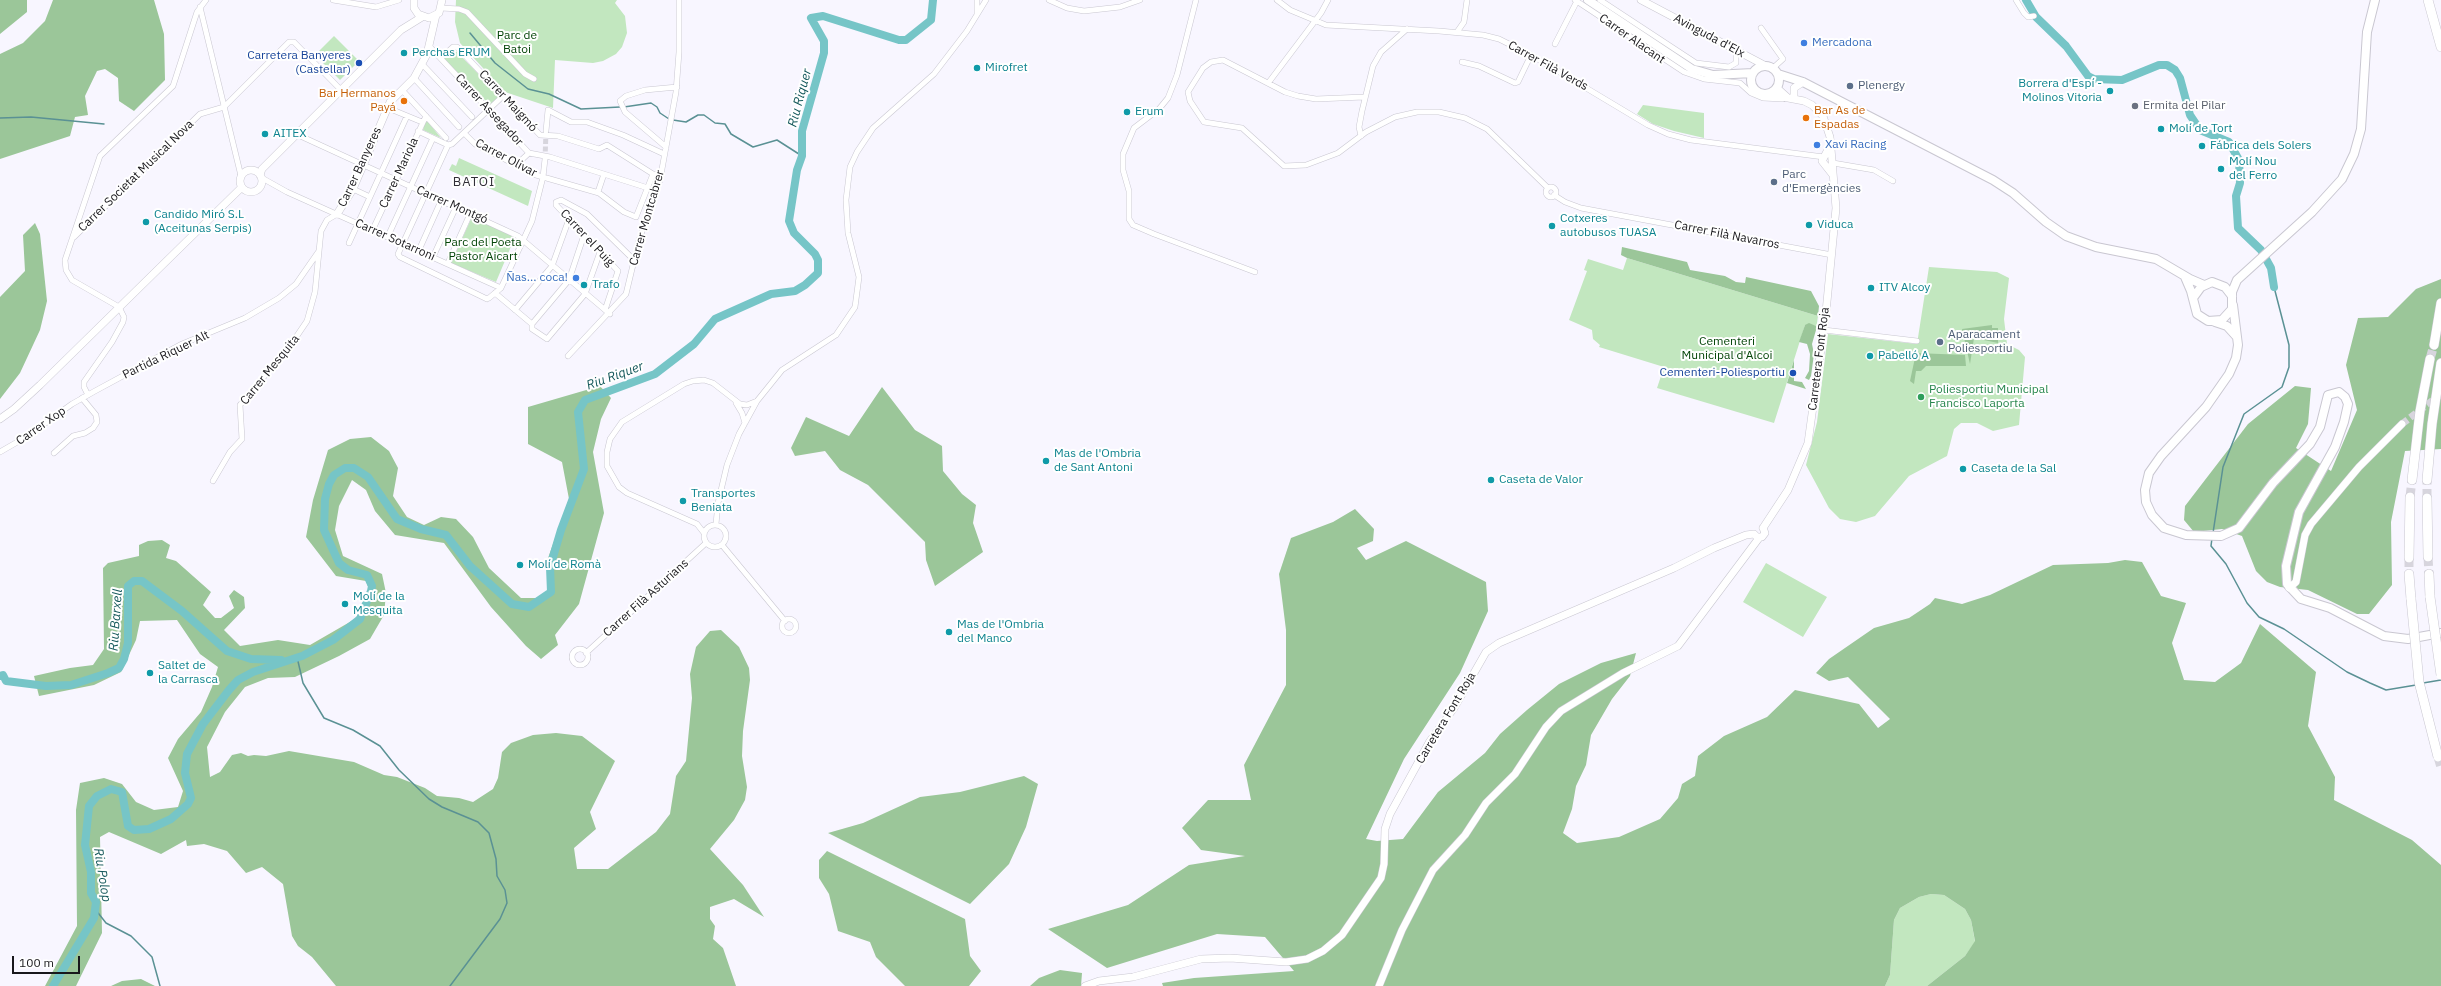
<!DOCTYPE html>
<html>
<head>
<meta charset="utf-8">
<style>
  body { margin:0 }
  #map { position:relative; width:2441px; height:986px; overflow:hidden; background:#f8f6ff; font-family:"IBM Plex Sans",sans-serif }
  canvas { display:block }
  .scale { position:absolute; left:12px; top:956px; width:68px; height:18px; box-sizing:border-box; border:2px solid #19181c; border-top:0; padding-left:5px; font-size:12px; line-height:14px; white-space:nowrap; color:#19181c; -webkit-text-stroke:3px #fff; paint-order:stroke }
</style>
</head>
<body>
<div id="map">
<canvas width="2441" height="986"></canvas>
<div class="scale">100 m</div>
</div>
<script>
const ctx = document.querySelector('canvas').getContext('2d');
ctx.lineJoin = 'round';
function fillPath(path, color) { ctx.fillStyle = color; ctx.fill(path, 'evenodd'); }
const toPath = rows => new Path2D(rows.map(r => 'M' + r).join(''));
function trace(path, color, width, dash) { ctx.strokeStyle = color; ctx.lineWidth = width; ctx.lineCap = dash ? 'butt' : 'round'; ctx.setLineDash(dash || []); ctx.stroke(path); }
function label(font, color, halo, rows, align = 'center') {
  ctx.font = font + ' "IBM Plex Sans",sans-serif'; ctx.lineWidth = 4; ctx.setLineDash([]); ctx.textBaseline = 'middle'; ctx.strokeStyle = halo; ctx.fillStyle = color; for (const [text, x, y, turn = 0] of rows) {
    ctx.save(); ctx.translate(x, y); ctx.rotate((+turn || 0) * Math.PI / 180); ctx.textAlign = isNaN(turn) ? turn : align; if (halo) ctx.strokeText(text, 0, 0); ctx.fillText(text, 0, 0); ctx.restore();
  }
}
fillPath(toPath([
  [456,0,617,0,615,3,625,16,627,33,622,47,616,54,603,61,593,63,555,60,553,108,505,92,460,43,455,22],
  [334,36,359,61,340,80,315,55],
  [454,49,500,96,490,105,444,59],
  [1643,105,1704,113,1704,138,1674,131,1653,124,1637,114],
  [425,122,428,122,441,138,423,130],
  [459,158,532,191,528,206,449,170,452,164,456,166],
  [472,217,515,237,496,282,451,263],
  [1627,258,1818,316,1816,330,1816,326,1805,325,1774,423,1657,388,1664,367,1599,347,1600,345,1593,339,1592,330,1569,320,1587,271,1584,270,1588,259,1623,270],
  [1929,267,1997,272,2009,278,2004,319,2007,344,2019,350,2025,357,2019,425,1993,431,1977,423,1961,423,1954,429,1947,456,1909,476,1875,516,1856,522,1840,519,1829,508,1806,465,1817,422,1828,334,1917,344],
  [1766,563,1827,597,1803,637,1743,602],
  [1931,894,1944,895,1965,909,1971,920,1975,942,1965,956,1927,986,1885,986,1890,975,1894,920,1900,908,1919,897]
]), '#c2e7bf');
fillPath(toPath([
  [0,0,27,0,27,12,0,34],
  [53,0,154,0,164,34,165,80,134,111,119,101,118,78,105,69,97,71,85,96,88,115,75,117,70,136,0,159,0,54,23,43,45,21],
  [35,223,40,234,47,301,40,330,20,373,0,399,0,297,25,271,23,235],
  [1622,247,1687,262,1690,270,1725,276,1736,282,1745,283,1746,277,1811,291,1819,306,1818,316,1627,258,1621,255],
  [2441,279,2441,449,2405,451,2391,522,2392,585,2369,614,2357,614,2308,590,2280,587,2267,582,2256,571,2242,536,2222,529,2194,532,2184,520,2185,506,2248,424,2295,386,2311,388,2308,424,2296,448,2331,471,2357,410,2346,365,2358,318,2388,317,2416,289],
  [1809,323,1816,326,1816,330,1812,344,1814,354,1811,376,1809,380,1805,378,1809,371,1810,354,1807,344,1799,342,1805,325],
  [1992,325,1992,328,1998,328,1998,343,1974,338,1970,364,1962,329],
  [1916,353,1965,355,1966,366,1926,366,1921,371,1916,371,1914,384,1910,381],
  [1794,360,1794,381,1802,382,1806,389,1787,383],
  [600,386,611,398,601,419,593,452,604,513,579,604,555,635,558,645,541,659,526,646,491,607,444,543,395,535,375,511,366,490,352,480,339,506,335,530,343,556,382,574,386,593,384,615,370,639,339,656,295,677,268,678,245,687,225,712,207,747,210,777,220,772,232,755,241,753,248,756,254,755,266,756,289,751,354,762,384,775,397,777,425,788,437,796,459,798,473,802,493,789,498,778,502,752,511,743,533,735,556,733,582,736,615,761,590,812,596,829,574,848,577,869,608,869,656,832,670,814,676,776,686,761,692,698,690,674,696,647,710,631,721,630,739,647,749,668,750,680,743,731,742,756,747,787,745,800,734,820,710,849,743,885,764,917,734,899,710,907,710,919,715,926,713,939,723,948,736,986,336,986,312,957,298,946,292,936,283,884,262,867,246,873,227,851,204,844,187,846,186,840,161,854,109,832,100,837,102,933,76,986,45,986,77,926,76,810,80,783,104,778,122,784,136,802,154,810,178,807,183,791,168,758,178,739,201,712,212,687,218,667,200,654,177,620,140,621,136,640,121,672,94,685,39,696,34,676,70,668,93,665,104,649,103,568,108,563,139,556,139,545,148,541,162,540,170,545,166,558,176,561,211,592,203,605,215,618,221,618,234,608,229,596,234,590,244,597,245,608,224,630,240,646,278,640,310,645,355,619,371,595,366,581,336,576,306,537,313,500,328,450,350,439,371,437,389,451,398,468,393,496,407,517,424,525,441,517,456,519,473,537,489,568,521,598,547,598,547,561,569,499,562,462,528,444,528,407],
  [882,387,915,430,942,446,943,471,962,494,976,505,973,523,983,552,935,586,926,560,925,542,868,485,840,470,825,451,795,456,791,448,806,417,849,436],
  [1355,509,1374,529,1373,541,1357,548,1366,560,1406,541,1486,582,1488,611,1460,673,1404,759,1366,839,1377,841,1403,839,1438,792,1485,753,1500,734,1527,710,1559,684,1601,663,1636,653,1630,676,1612,699,1591,735,1586,765,1576,786,1572,809,1563,833,1577,843,1619,837,1660,819,1678,798,1682,784,1695,776,1698,756,1724,736,1767,717,1795,690,1859,704,1878,728,1890,719,1848,677,1829,681,1816,673,1829,659,1874,628,1909,618,1930,604,1935,598,1962,604,1990,595,2053,565,2108,563,2125,560,2142,562,2161,596,2186,603,2172,643,2184,680,2215,682,2241,663,2260,624,2316,672,2308,726,2335,777,2334,800,2412,840,2441,865,2441,986,1927,986,1965,956,1975,941,1971,920,1965,909,1944,895,1931,894,1919,897,1900,908,1894,920,1890,975,1885,986,1163,986,1162,983,1194,978,1294,971,1265,937,1217,934,1107,968,1048,929,1128,905,1189,865,1245,856,1201,850,1182,828,1208,800,1251,800,1244,765,1286,685,1286,630,1279,574,1291,538,1333,522],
  [1024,776,1038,784,1026,827,1009,864,970,904,828,833,863,823,920,797,960,792],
  [827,851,965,919,970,956,981,971,969,986,905,986,876,957,870,942,838,931,829,894,819,878,819,860],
  [1060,970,1082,973,1081,986,1030,986,1039,978],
  [141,979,155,986,111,986,122,981]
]), '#9bc699');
trace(toPath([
  [470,33,495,63,528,89,549,94,581,109,620,107],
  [624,107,651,103,657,107,660,113,669,119],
  [0,118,31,117,104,124],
  [673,120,686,122,698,115,704,115,715,123,725,124,731,134,753,147,777,140,802,156],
  [2213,533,2223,467,2244,414,2282,387,2289,367,2289,345,2274,287],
  [2212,538,2211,546,2226,564,2247,603,2259,617,2284,629,2347,672,2370,683,2386,690,2416,685],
  [297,657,303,683,324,718,353,730,380,746,399,770,429,799,442,807,478,822,489,833,496,859,497,876,505,890,507,903,500,919,450,986],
  [2423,683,2441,680],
  [95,909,106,923,131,936,152,957,160,986]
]), '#5a9194', 1.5);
trace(toPath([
  [2026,0,2036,17,2066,46,2088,76,2094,79,2122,80,2159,65,2167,65,2175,70,2180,78,2190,115,2200,130,2229,142,2239,160,2240,183,2236,196,2238,228,2261,250,2271,268,2274,287],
  [304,655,333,640,360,619,371,591,372,586,367,575,348,570,339,563,324,530,325,499,329,484,334,475,345,468,354,468,368,477,397,519,421,529,446,535,470,566,512,604,529,607,551,592,550,567,561,530,584,469,578,412,585,400,655,374,694,344,715,319,771,294,795,291,805,285,818,273,818,260,815,254,794,233,789,221,797,170,802,156,802,131,824,53,824,41,811,18,823,16,899,40,906,40,931,20,933,0],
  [0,676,3,675,6,681,46,686,71,685,108,673,119,668,124,659,128,643,128,586,134,581,142,581,182,611,227,651,251,659,281,660],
  [53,986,94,918,96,902,91,893,91,872,85,845,89,806,97,796,111,789,122,792,128,826,134,830,149,829,171,819,188,804,191,798,185,773,187,754,203,724,229,690,238,680,253,672,302,656]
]), '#76c5c7', 8);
trace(toPath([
  [545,159,546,132]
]), '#d7d5dd', 5, [5, 2.5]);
trace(toPath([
  [2402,424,2441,394]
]), '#d7d5dd', 7, [7, 3.5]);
trace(toPath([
  [2430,359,2434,345],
  [2410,497,2412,480],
  [2427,498,2427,480],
  [2428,557,2429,574],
  [2409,558,2409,574],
  [2438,757,2441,767]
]), '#d7d5dd', 9, [9, 4.5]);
const street = toPath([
  [333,0,376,7,399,0],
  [1049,0,1067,8,1084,11,1120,7,1140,0],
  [1196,0,1177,75,1168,98,1159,109,1134,128,1123,154,1123,170,1129,191,1129,219,1133,225,1154,234,1255,272],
  [1277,0,1290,10,1326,25,1439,31,1483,35,1499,39,1531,55,1648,125,1668,134,1691,140,1824,157],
  [1575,0,1684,72,1704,79,1740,83,1751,93,1763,98,1783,99],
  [1600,0,1696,63,1729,67,1736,63,1736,50],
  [2016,0,2024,13,2028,17,2034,16],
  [200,7,241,176],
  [441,8,459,9,467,12,525,74,534,79],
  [977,14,977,0],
  [1761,28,1783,59,1773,68],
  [1457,32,1464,22,1467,0],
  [1555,44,1577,1],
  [430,47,529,153,550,157,648,188],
  [441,58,453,47,457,47,540,135,558,136,599,149,607,145,653,174,660,176],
  [1462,62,1479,66,1515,83,1518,82,1531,55],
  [422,64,472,117],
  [414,78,459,127],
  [1269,82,1321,13,1328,0],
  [402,90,446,138],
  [1364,97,1316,99,1298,96,1285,92,1223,60,1211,62,1203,68,1188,92,1190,101,1204,122,1242,128,1284,166,1306,165,1338,153,1366,132,1395,117,1417,112,1439,112,1465,118,1487,129,1548,188],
  [388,108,422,122],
  [418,131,448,145],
  [546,131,548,110,571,122,587,122,623,135,664,154],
  [464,133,475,144,536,175,599,193,624,212,636,217,653,174],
  [296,134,518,236,610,314],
  [1361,136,1359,127,1362,111,1373,66,1381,52,1407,29],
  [666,147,625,112,620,101,626,96,645,90,677,87],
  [1833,163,1874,170,1893,181],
  [516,165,529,153],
  [262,178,287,192,501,288],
  '1546 192a5 5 0 1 1 10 0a5 5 0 1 1-10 0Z',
  [353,189,370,197],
  [598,192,604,174],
  [1554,195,1565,202,1581,208,1832,255],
  [373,229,426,116],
  [388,236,433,138],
  [74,237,200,114,224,107,289,42,294,42,341,90],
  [349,243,407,116],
  [419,250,441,201],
  [433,257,456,207],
  [448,263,470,214],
  [495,293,532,324,532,329,547,339,585,294,600,252],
  [489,298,501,288,532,221,543,177,545,159],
  [487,299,400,257,398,254,448,145,452,144,503,96],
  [515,310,552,266,569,219],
  [605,310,618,271,556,205,556,202,561,200,587,214,634,260],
  [532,324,569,280,584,235],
  [1824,330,1917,341],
  [568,356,626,294,639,240,660,180,676,92,679,52,679,0],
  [88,395,84,387,84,382,112,342,123,322,124,317,119,307,72,280,66,270,65,260,100,156,173,86,197,12,206,0],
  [736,403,742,413,745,423],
  [0,452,26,437,72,404,95,391,182,344,245,318,279,298,296,284,319,251],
  [54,453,73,436,85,433,93,428,97,422,96,415,82,398],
  [213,481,230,452,242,439,240,405,290,346,307,321,315,292,321,231,327,220,337,214],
  [716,524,718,503,727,465,739,434,757,401,782,370,836,335,855,307,859,277,848,233,846,200,850,167,857,152,873,128,934,74,967,31,986,0],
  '704 536a11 11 0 1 1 22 0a11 11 0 1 1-22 0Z',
  [704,533,697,524,627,493,619,487,607,466,607,452,610,439,622,422,684,384,693,381,704,380,713,383,740,404,747,405,757,401],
  [722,545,785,621],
  '782 626a7 7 0 1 1 14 0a7 7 0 1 1-14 0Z',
  '572 657a8 8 0 1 1 16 0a8 8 0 1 1-16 0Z',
  [586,653,706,543]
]);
const secondary = toPath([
  [414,0,414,8,418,14,429,18,439,13,442,0],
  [1641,0,1766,66],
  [1777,88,1787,97],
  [1794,98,1794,88,1803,82],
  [1830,146,1822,161,1833,175],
  '240 181a11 11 0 1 1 22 0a11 11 0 1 1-22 0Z',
  [260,175,262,169,401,30,422,17],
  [337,214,353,189,390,102,414,78,427,54,436,15],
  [0,419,14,409,40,385,241,188],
  [1763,528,1788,490,1808,443,1826,312,1836,208,1830,137,1823,116,1812,105,1804,101,1767,94],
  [2289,588,2296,582,2305,535,2311,524,2359,467,2402,424],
  [1085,986,1099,981,1133,977,1201,959,1230,958,1286,962,1307,959,1323,951,1342,935,1381,878,1384,864,1385,829,1390,814,1430,741,1454,708,1486,652,1499,643,1674,568,1714,548,1746,535,1754,534,1757,537,1762,537,1765,533,1763,528],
  [1379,986,1402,930,1433,870,1465,835,1486,803,1515,774,1546,727,1561,711,1623,673,1678,646,1759,538]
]);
const primary = toPath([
  [1588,0,1692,69,1713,75,1753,73],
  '1751 80a14 14 0 1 1 28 0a14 14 0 1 1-28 0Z',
  [1778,74,1803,82,1993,180,2013,193,2046,222,2066,236,2096,247,2156,259,2190,279,2204,285],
  [2185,277,2191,291,2197,314,2208,321,2222,320,2232,309,2232,292,2237,280,2312,212,2342,179,2354,154,2361,129,2367,32,2375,0],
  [2193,298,2201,287,2212,282,2225,287,2232,296],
  [2233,305,2238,345,2236,358,2229,374,2206,407,2161,456,2149,473,2145,490,2146,502,2152,515,2164,528,2186,535,2221,536,2239,528,2273,483,2310,444,2320,427,2328,395,2339,392,2345,397,2348,404,2344,422,2335,447,2299,512,2286,566,2287,584,2301,599,2330,608,2384,636,2408,639,2441,633],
  [2215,322,2227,326,2236,336]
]);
const highway = toPath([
  [2428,0,2441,47],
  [2434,345,2441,303],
  [2412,480,2420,411,2430,359],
  [2427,480,2432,424,2441,363],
  [2427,498,2428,557],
  [2409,558,2410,497],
  [2409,574,2411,599],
  [2429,574,2430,597]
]);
trace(street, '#c9c7d1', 6);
trace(secondary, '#c9c7d1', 8);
trace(primary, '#c9c7d1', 10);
trace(highway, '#c9c7d1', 10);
trace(street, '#fff', 5);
trace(secondary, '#fff', 7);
trace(primary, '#fff', 8);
trace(highway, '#fff', 9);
const highwayBridge = toPath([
  [2430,597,2441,675],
  [2411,599,2419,682,2438,757]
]);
trace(highwayBridge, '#c9c7d1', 10, []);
trace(highwayBridge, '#fff', 9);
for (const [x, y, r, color] of [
  [1804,43,4,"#3f7fe0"],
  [404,53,4,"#0f9aa8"],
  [359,63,4,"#1a4fb4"],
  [977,68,4,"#0f9aa8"],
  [1850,86,4,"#5c6f8a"],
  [2110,91,4,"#0f9aa8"],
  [404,101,4,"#e8710a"],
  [2135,106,4,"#6b7280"],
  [1127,112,4,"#0f9aa8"],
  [1806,118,4,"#e8710a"],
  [2161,129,4,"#0f9aa8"],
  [265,134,4,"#0f9aa8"],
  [1817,145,4,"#3f7fe0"],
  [2202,146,4,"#0f9aa8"],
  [2221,169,4,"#0f9aa8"],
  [1774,182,4,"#5c6f8a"],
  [146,222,4,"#0f9aa8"],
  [1809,225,4,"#0f9aa8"],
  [1552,226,4,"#0f9aa8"],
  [576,278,4,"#3f7fe0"],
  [584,285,4,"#0f9aa8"],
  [1871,288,4,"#0f9aa8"],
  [1940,342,4,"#5c6f8a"],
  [1870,356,4,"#0f9aa8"],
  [1793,373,4,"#1a4fb4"],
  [1921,397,4,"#2e9e5b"],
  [1046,461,4,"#0f9aa8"],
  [1963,469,4,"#0f9aa8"],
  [1491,480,4,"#0f9aa8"],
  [683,501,4,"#0f9aa8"],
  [520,565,4,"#0f9aa8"],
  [345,604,4,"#0f9aa8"],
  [949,632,4,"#0f9aa8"],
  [150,673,4,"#0f9aa8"]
]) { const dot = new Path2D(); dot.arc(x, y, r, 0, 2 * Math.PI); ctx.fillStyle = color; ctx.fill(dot); trace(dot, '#fff', 1.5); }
label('12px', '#034407', '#fff', [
  ["Parc de",517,36],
  ["Batoi",517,50],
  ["Parc del Poeta",483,243],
  ["Pastor Aicart",483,257],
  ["Cementeri",1727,342],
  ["Municipal d'Alcoi",1727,356]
]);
label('12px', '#19181c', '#fff', [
  ["Avinguda d'Elx",1709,36,28],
  ["Carrer Alacant",1632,39,35],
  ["Carrer Filà Verds",1548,66,29],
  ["Carrer Maigmó",508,101,47],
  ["Carrer Assegador",489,110,47],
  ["Carrer Olivar",506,158,28],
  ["Carrer Banyeres",360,167,-65],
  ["Carrer Mariola",399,173,-65],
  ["Carrer Societat Musical Nova",136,176,-44],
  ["Carrer Montgó",452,205,24],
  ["Carrer Montcabrer",647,218,-74],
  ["Carrer Filà Navarros",1727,235,11],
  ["Carrer el Puig",587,238,47],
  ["Carrer Sotarroni",395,240,24],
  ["Partida Riquer Alt",166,355,-26],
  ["Carretera Font Roja",1819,359,-83],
  ["Carrer Mesquita",270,370,-51],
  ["Carrer Xop",41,426,-35],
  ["Carrer Filà Asturians",646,598,-42],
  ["Carretera Font Roja",1446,718,-59]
]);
label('12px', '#366cbe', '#fff', [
  ["Mercadona",1812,43],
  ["Xavi Racing",1825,145],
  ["Ñas... coca!",568,278,"right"]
], 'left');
label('12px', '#0d838f', '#fff', [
  ["Perchas ERUM",412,53],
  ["Mirofret",985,68],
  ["Borrera d'Espí -",2102,84,"right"],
  ["Molinos Vitoria",2102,98,"right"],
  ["Erum",1135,112],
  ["Molí de Tort",2169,129],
  ["AITEX",273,134],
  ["Fábrica dels Solers",2210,146],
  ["Molí Nou",2229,162],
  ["del Ferro",2229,176],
  ["Candido Miró S.L",154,215],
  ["(Aceitunas Serpis)",154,229],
  ["Cotxeres",1560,219],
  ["autobusos TUASA",1560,233],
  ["Viduca",1817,225],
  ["Trafo",592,285],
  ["ITV Alcoy",1879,288],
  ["Pabelló A",1878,356],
  ["Mas de l'Ombria",1054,454],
  ["de Sant Antoni",1054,468],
  ["Caseta de la Sal",1971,469],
  ["Caseta de Valor",1499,480],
  ["Transportes",691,494],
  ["Beniata",691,508],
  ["Molí de Romà",528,565],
  ["Molí de la",353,597],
  ["Mesquita",353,611],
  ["Mas de l'Ombria",957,625],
  ["del Manco",957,639],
  ["Saltet de",158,666],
  ["la Carrasca",158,680]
], 'left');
label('12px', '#164399', '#fff', [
  ["Carretera Banyeres",351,56],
  ["(Castellar)",351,70],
  ["Cementeri-Poliesportiu",1785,373]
], 'right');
label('12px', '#4e5e75', '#fff', [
  ["Plenergy",1858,86],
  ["Parc",1782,175],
  ["d'Emergències",1782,189],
  ["Aparacament",1948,335],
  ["Poliesportiu",1948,349]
], 'left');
label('12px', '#c56008', '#fff', [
  ["Bar Hermanos",396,94],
  ["Payá",396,108],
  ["Bar As de",1814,111,"left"],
  ["Espadas",1814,125,"left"]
], 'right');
label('12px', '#5b616d', '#fff', [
  ["Ermita del Pilar",2143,106]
], 'left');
label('12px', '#27864d', '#fff', [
  ["Poliesportiu Municipal",1929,390],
  ["Francisco Laporta",1929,404]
], 'left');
label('italic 13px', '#14585b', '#fff', [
  ["Riu Riquer",800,98,-75],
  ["Riu Riquer",615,376,-20],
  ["Riu Barxell",116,620,-86],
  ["Riu Polop",102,875,81]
]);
ctx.letterSpacing = '1px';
label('13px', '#312f37', '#fff', [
  ["BATOI",474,182]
]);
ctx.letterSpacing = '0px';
</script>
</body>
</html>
